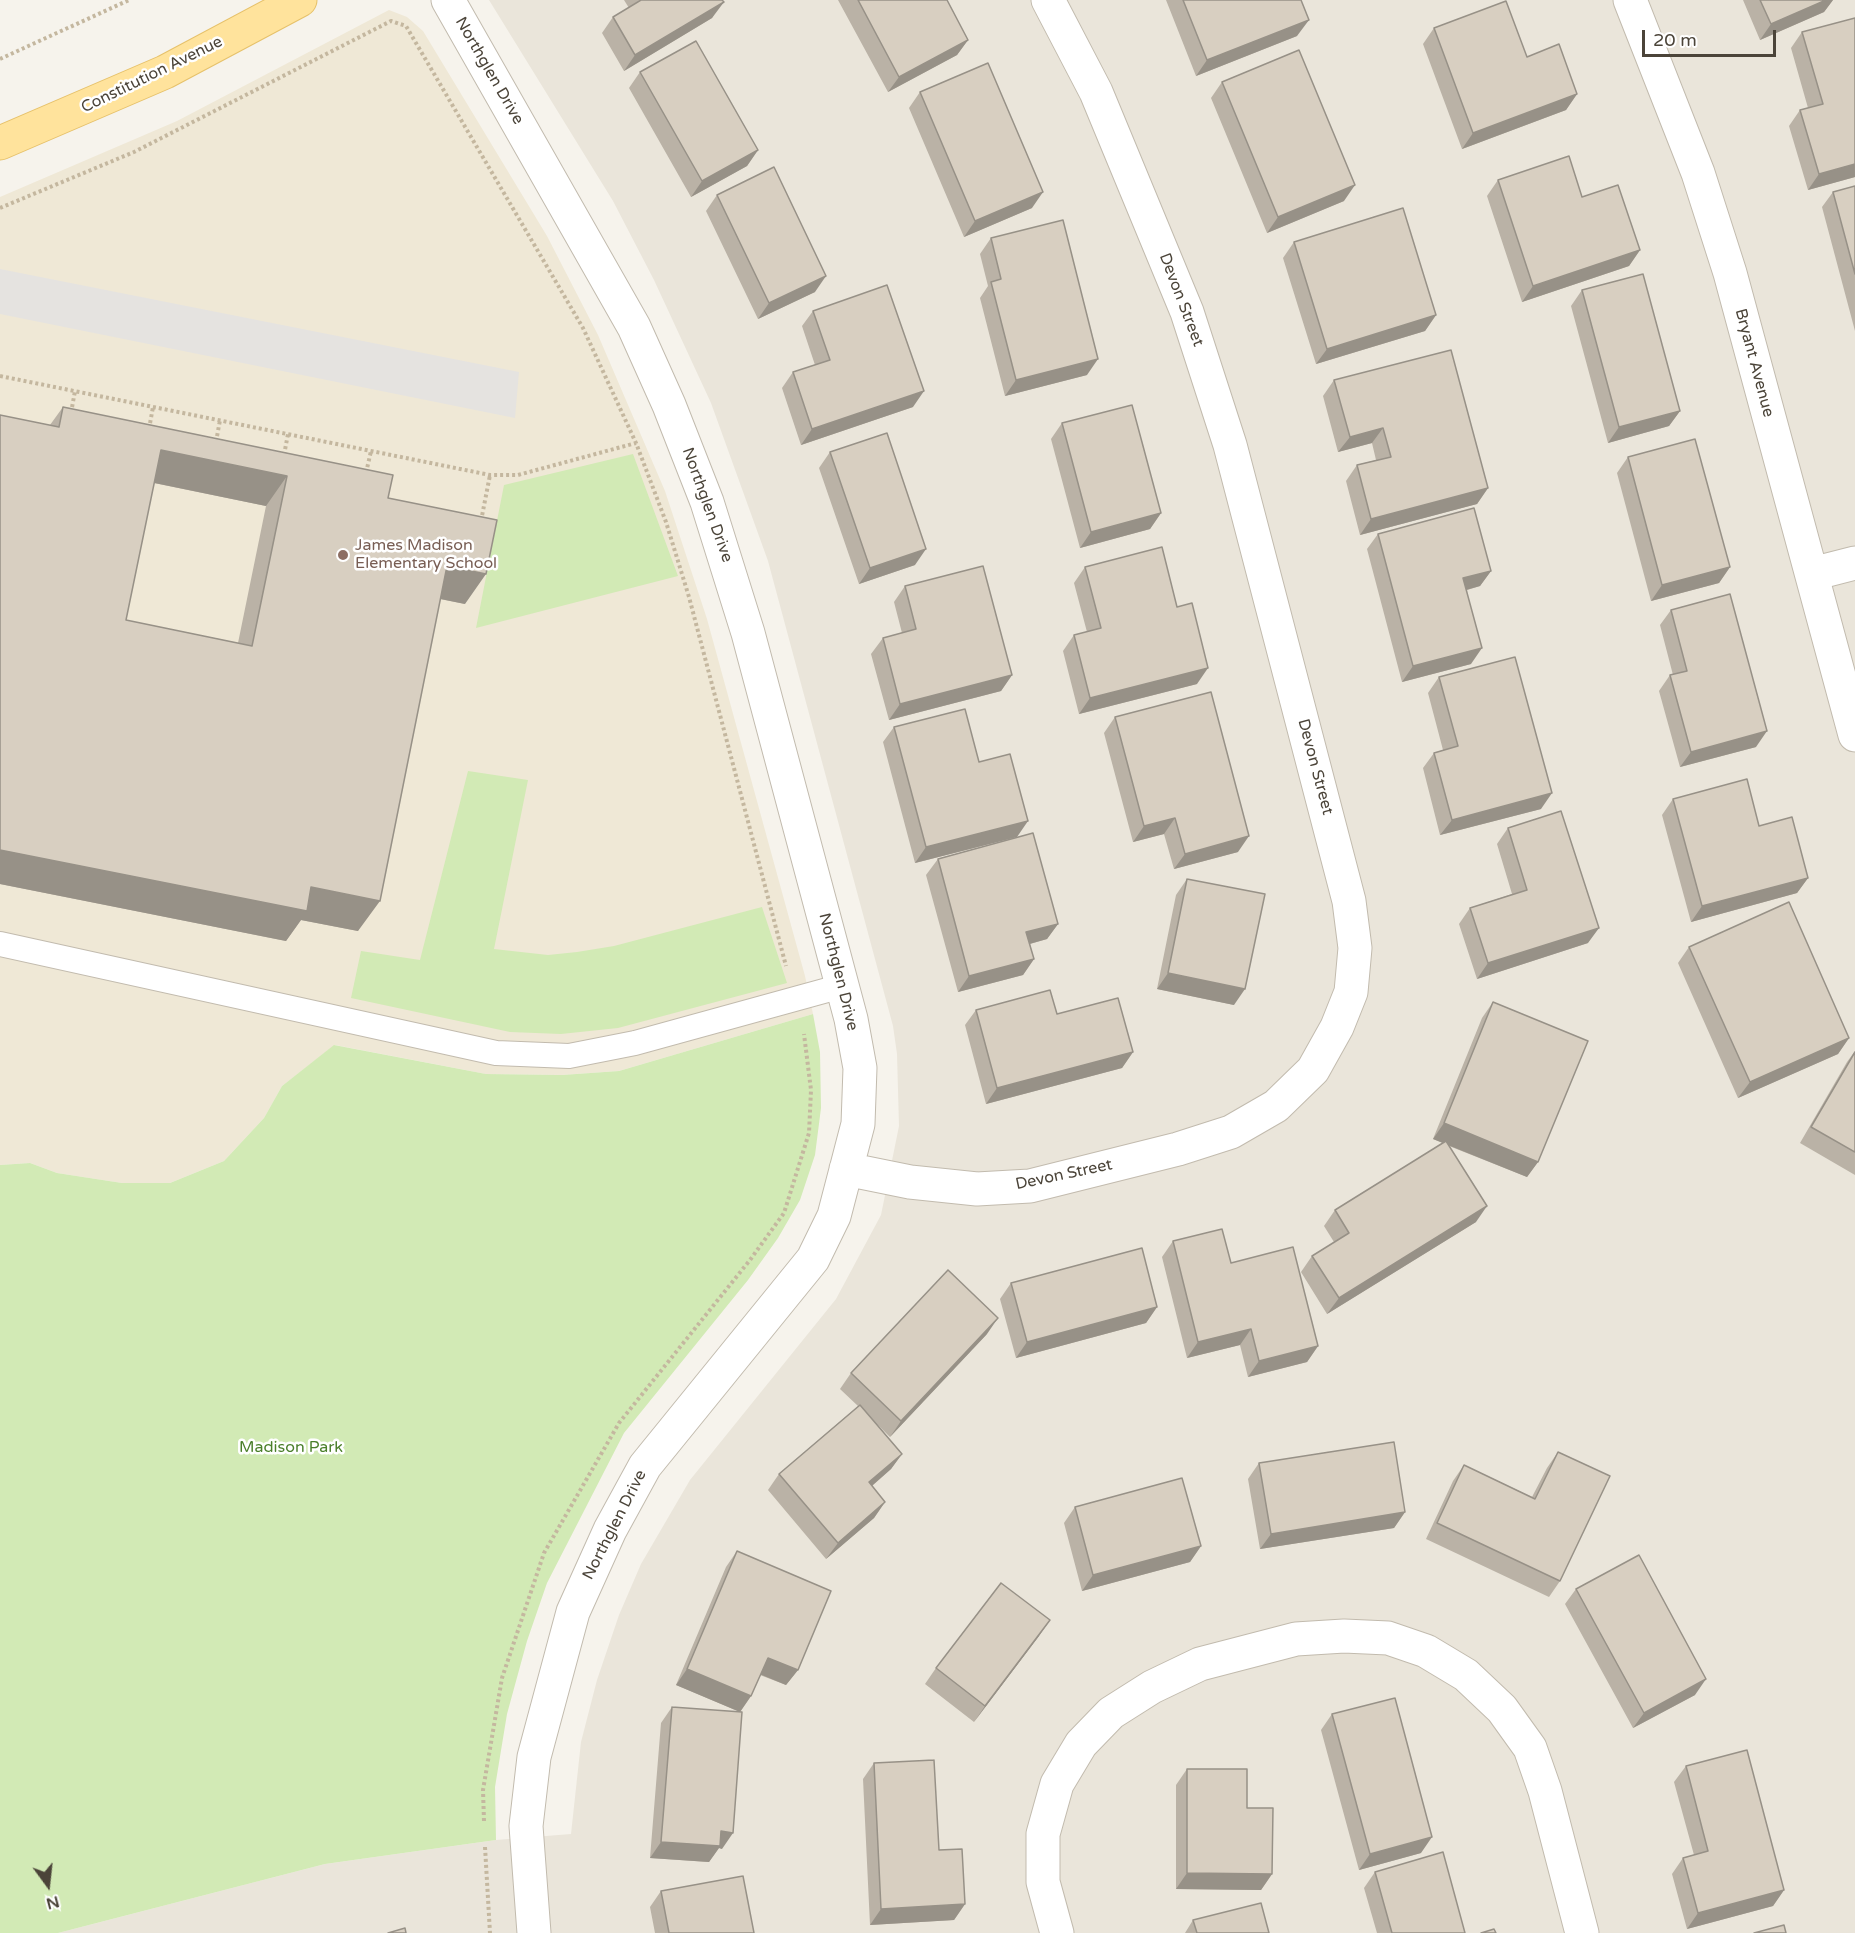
<!DOCTYPE html>
<html>
<head>
<meta charset="utf-8">
<style>
  body { margin:0 }
  #map { position:relative; width:1855px; height:1933px; overflow:hidden; background:#f6f3ec; font-family:"Varela Round",sans-serif }
  canvas { display:block }
  .north { position:absolute; left:18px; top:1855px; width:60px; height:60px; -webkit-text-stroke:4px #fff; paint-order:stroke; rotate:165deg; font-size:16px; font-weight:700; line-height:24px; text-align:center; color:#4b4439 }
  .north::after { content:''; display:block; margin:auto; width:21px; height:27px; background:#4b4439; clip-path:polygon(50% 0,100% 100%,50% 72%,0 100%) }
  .scale { position:absolute; left:1642px; top:30px; width:134px; height:27px; box-sizing:border-box; border:3px solid #4b4439; border-top:0; padding-left:8px; font-size:18px; line-height:21px; white-space:nowrap; color:#4b4439; -webkit-text-stroke:4px #fff; paint-order:stroke }
</style>
</head>
<body>
<div id="map">
<canvas width="1855" height="1933"></canvas>
<div class="north">N</div>
<div class="scale">20 m</div>
</div>
<script>
const ctx = document.querySelector('canvas').getContext('2d');
ctx.lineJoin = 'round';
function fillPath(path, color) { ctx.fillStyle = color; ctx.fill(path, 'evenodd'); }
const toPath = rows => new Path2D(rows.map(r => 'M' + r).join(''));
function trace(path, color, width, dash) { ctx.strokeStyle = color; ctx.lineWidth = width; ctx.lineCap = dash ? 'butt' : 'round'; ctx.setLineDash(dash || []); ctx.stroke(path); }
function label(font, color, halo, rows, align = 'center') {
  ctx.font = font + ' "Varela Round",sans-serif'; ctx.lineWidth = 5; ctx.setLineDash([]); ctx.textBaseline = 'middle'; ctx.strokeStyle = halo; ctx.fillStyle = color; for (const [text, x, y, turn = 0] of rows) {
    ctx.save(); ctx.translate(x, y); ctx.rotate((+turn || 0) * Math.PI / 180); ctx.textAlign = isNaN(turn) ? turn : align; if (halo) ctx.strokeText(text, 0, 0); ctx.fillText(text, 0, 0); ctx.restore();
  }
}
fillPath(toPath([
  [489,0,1855,0,1855,1933,58,1933,325,1864,496,1840,571,1834,581,1742,597,1680,619,1615,641,1564,690,1480,836,1299,881,1215,899,1126,897,1054,893,1026,768,561,711,403,654,280,613,201]
]), '#eae5da');
fillPath(toPath([
  [389,10,407,17,423,31,547,236,598,335,665,491,707,619,805,976,813,1014,619,1071,562,1075,486,1074,335,1045,282,1086,264,1118,224,1161,170,1183,122,1183,57,1173,30,1163,0,1165,0,197,177,121]
]), '#efe8d6');
fillPath(toPath([
  [633,454,678,576,476,628,504,485],
  [468,771,528,780,494,949,548,955,577,952,614,946,762,907,787,983,618,1028,561,1034,510,1032,351,998,361,951,420,960],
  [813,1014,820,1052,821,1108,815,1155,800,1200,778,1238,748,1280,624,1433,547,1583,527,1641,507,1714,495,1787,496,1840,325,1864,58,1933,0,1933,0,1165,30,1163,57,1173,122,1183,170,1183,224,1161,264,1118,282,1086,334,1045,486,1074,562,1075,619,1071]
]), '#d2eab5');
fillPath(toPath([
  [0,269,519,372,515,418,0,314]
]), '#e5e3e0');
const service = toPath([
  [0,944,496,1053,569,1056,635,1043,842,986]
]);
const minor = toPath([
  [448,0,634,327,669,405,707,502,748,633,851,1019,860,1068,858,1124,834,1216,813,1259,645,1466,610,1530,573,1612,534,1757,526,1826,534,1933],
  [1630,0,1698,173,1730,273,1855,735],
  [1812,574,1855,563],
  [846,1169,910,1182,977,1189,1030,1186,1178,1149,1231,1132,1276,1106,1313,1070,1337,1027,1351,992,1355,948,1349,901,1230,445,1187,312,1096,92,1048,0],
  [1057,1933,1043,1882,1043,1834,1057,1784,1081,1744,1111,1713,1152,1687,1200,1664,1296,1639,1344,1636,1388,1638,1426,1651,1466,1675,1502,1709,1530,1748,1545,1791,1582,1933]
]);
const primary = toPath([
  [0,143,165,72,300,0]
]);
trace(service, '#c2bbae', 26);
trace(minor, '#c2bbae', 35);
trace(primary, '#e6c16a', 35);
trace(toPath([
  [0,59,129,0],
  [0,208,134,152,391,21,406,26,583,328,636,443,666,522,689,597,786,966],
  [0,376,490,475,518,475,636,443],
  [71,413,75,391],
  [149,429,153,407],
  [216,442,220,420],
  [284,455,288,434],
  [366,473,371,451],
  [481,521,490,475],
  [484,1821,483,1790,502,1678,544,1553,619,1423,750,1260,784,1213,809,1133,811,1090,804,1034],
  [485,1847,490,1933]
]), '#c4b79f', 4, [3, 3]);
trace(service, '#fff', 24);
trace(minor, '#fff', 33);
trace(primary, '#ffe39c', 33);
fillPath(toPath([
  [624,0,722,0,712,18,624,71,602,33,613,17,629,8],
  [838,0,947,0,968,40,957,55,888,92],
  [1166,0,1301,0,1297,36,1196,76],
  [1743,0,1833,0,1824,12,1760,40],
  [1855,18,1855,177,1808,190,1789,126,1800,110,1808,108,1791,48,1802,32],
  [1434,28,1527,57,1577,94,1566,110,1462,149,1423,44],
  [640,72,758,150,747,166,691,197,629,88],
  [1222,82,1344,201,1267,233,1211,98],
  [920,92,1032,208,964,237,909,108],
  [1498,180,1582,197,1640,250,1629,266,1522,302,1487,196],
  [1855,186,1855,331,1822,207,1833,192],
  [717,195,815,292,758,319,706,211],
  [991,238,1087,375,1005,396,980,298,988,286,980,254],
  [1294,242,1436,315,1425,331,1316,364,1283,258],
  [1582,290,1680,411,1669,426,1608,443,1571,306],
  [813,311,913,407,801,445,782,388,793,372,815,365,802,326],
  [1334,380,1488,488,1477,504,1360,535,1346,481,1357,465,1376,460,1372,443,1338,452,1323,396],
  [63,407,388,498,465,604,440,599,358,931,301,920,286,941,0,884,50,425],
  [154,483,266,506,238,643,126,620],
  [1062,423,1161,513,1150,529,1080,548,1051,439],
  [830,452,915,565,859,584,819,468],
  [1628,457,1730,567,1719,583,1651,601,1617,473],
  [1378,534,1491,571,1480,586,1467,590,1471,664,1402,682,1367,549],
  [1085,567,1177,607,1197,684,1079,714,1063,651,1074,635,1087,632,1074,583],
  [905,586,1012,675,1001,691,889,720,871,654,883,638,902,633,894,602],
  [1671,610,1756,747,1680,767,1659,691,1670,675,1673,675,1660,625],
  [1439,677,1541,809,1440,835,1423,768,1434,753,1443,750,1428,693],
  [1115,717,1238,852,1174,869,1164,834,1133,842,1104,733],
  [894,727,1017,837,915,863,883,742],
  [1673,799,1759,826,1808,878,1797,893,1691,922,1662,815],
  [1508,828,1588,943,1477,979,1459,924,1470,908,1512,894,1497,844],
  [938,859,1058,924,1047,939,1030,944,1034,959,1023,975,958,992,926,875],
  [1187,879,1234,1005,1157,989,1176,895],
  [1689,947,1849,1038,1838,1054,1738,1098,1678,963],
  [1493,1002,1538,1162,1527,1177,1449,1146,1476,1222,1327,1314,1301,1272,1312,1256,1334,1242,1324,1226,1335,1210,1443,1143,1433,1139,1482,1018],
  [976,1010,1057,1014,1133,1052,1122,1068,986,1104,965,1025],
  [1855,1051,1855,1175,1800,1143,1847,1062],
  [1173,1241,1231,1263,1318,1346,1307,1362,1248,1377,1240,1345,1187,1358,1162,1257],
  [1011,1283,1157,1307,1146,1323,1016,1358,1000,1299],
  [987,1334,890,1437,877,1424,902,1454,891,1469,872,1486,885,1502,874,1518,826,1559,768,1490,779,1474,858,1406,840,1389,851,1373],
  [1558,1452,1560,1581,1549,1597,1426,1539,1453,1481,1464,1465,1532,1497,1547,1468],
  [1259,1463,1405,1512,1394,1528,1260,1549,1248,1479],
  [1075,1507,1201,1546,1190,1562,1082,1591,1064,1523],
  [737,1551,798,1670,786,1685,760,1675,751,1696,740,1712,676,1685,726,1567],
  [1576,1589,1695,1695,1633,1728,1565,1604],
  [1039,1636,974,1722,925,1684,936,1668],
  [672,1707,722,1849,719,1848,709,1862,650,1858,661,1723],
  [1332,1714,1421,1853,1359,1870,1321,1730],
  [874,1763,939,1850,965,1904,954,1920,870,1925,863,1779],
  [1686,1766,1784,1890,1773,1906,1687,1929,1672,1874,1683,1858,1694,1855,1674,1782],
  [1187,1769,1247,1808,1272,1874,1261,1890,1176,1889,1176,1785],
  [1375,1872,1465,1933,1377,1933,1364,1888],
  [661,1891,754,1933,655,1933,650,1907],
  [1193,1920,1269,1933,1185,1933]
]), '#bab2a6');
fillPath(toPath([
  [1826,0,1833,0,1824,12,1760,40,1771,24],
  [724,2,712,18,624,71,635,55],
  [1309,20,1297,36,1196,76,1207,60],
  [968,40,957,55,888,92,899,77],
  [1577,94,1566,110,1462,149,1473,133],
  [758,150,747,166,691,197,702,181],
  [1855,164,1855,177,1808,190,1819,174],
  [1355,185,1344,201,1267,233,1278,217],
  [1043,192,1032,208,964,237,975,221],
  [1640,250,1629,266,1522,302,1533,286],
  [826,276,815,292,758,319,769,303],
  [1436,315,1425,331,1316,364,1327,349],
  [1098,359,1087,375,1005,396,1016,380],
  [924,391,913,407,801,445,812,429],
  [1680,411,1669,426,1608,443,1619,427],
  [1383,428,1372,443,1338,452,1350,437],
  [161,450,287,476,266,506,140,480],
  [1488,488,1477,504,1360,535,1371,519],
  [1161,513,1150,529,1080,548,1091,532],
  [926,549,915,565,859,584,870,568],
  [447,566,486,574,465,604,426,596],
  [1730,567,1719,583,1651,601,1662,585],
  [1491,571,1480,586,1452,594,1463,578],
  [1482,648,1471,664,1402,682,1413,666],
  [1208,668,1197,684,1079,714,1090,698],
  [1012,675,1001,691,889,720,900,704],
  [1767,731,1756,747,1680,767,1691,752],
  [1552,793,1541,809,1440,835,1452,820],
  [1175,818,1164,834,1133,842,1144,826],
  [1028,821,1017,837,915,863,926,847],
  [1249,836,1238,852,1174,869,1185,854],
  [0,850,311,887,380,901,358,931,301,920,286,941,0,884],
  [1808,878,1797,893,1691,922,1702,906],
  [1058,924,1047,939,1015,948,1026,932],
  [1599,928,1588,943,1477,979,1488,963],
  [1034,959,1023,975,958,992,969,976],
  [1168,973,1245,989,1234,1005,1157,989],
  [1849,1038,1838,1054,1738,1098,1750,1082],
  [1133,1052,1122,1068,986,1104,997,1088],
  [1444,1123,1538,1162,1527,1177,1433,1139],
  [1487,1206,1476,1222,1327,1314,1339,1298],
  [1157,1307,1146,1323,1016,1358,1027,1342],
  [998,1318,987,1334,890,1437,901,1421],
  [1251,1329,1240,1345,1187,1358,1198,1342],
  [1318,1346,1307,1362,1248,1377,1259,1361],
  [902,1454,891,1469,858,1498,869,1482],
  [885,1502,874,1518,826,1559,838,1543],
  [1405,1512,1394,1528,1260,1549,1271,1534],
  [1201,1546,1190,1562,1082,1591,1093,1575],
  [1050,1620,1039,1636,974,1722,985,1706],
  [768,1658,798,1670,786,1685,757,1673],
  [687,1669,751,1696,740,1712,676,1685],
  [1706,1679,1695,1695,1633,1728,1644,1713],
  [721,1831,733,1833,722,1849,719,1848,709,1862,650,1858,661,1842],
  [1432,1837,1421,1853,1359,1870,1370,1854],
  [1187,1873,1272,1874,1261,1890,1176,1889],
  [1784,1890,1773,1906,1687,1929,1698,1913],
  [965,1904,954,1920,870,1925,881,1909]
]), '#979187');
const building = toPath([
  [641,0,722,0,724,2,635,55,613,17,641,0],
  [858,0,947,0,968,40,899,77,858,0],
  [1183,0,1301,0,1309,20,1207,60,1183,0],
  [1760,0,1826,0,1771,24,1760,0],
  [1506,1,1527,57,1559,44,1577,94,1473,133,1434,28,1506,1],
  [1855,18,1855,164,1819,174,1800,110,1823,104,1802,32,1855,18],
  [696,41,758,150,702,181,640,72,696,41],
  [1299,50,1355,185,1278,217,1222,82,1299,50],
  [988,63,1043,192,975,221,920,92,988,63],
  [1569,156,1582,197,1618,185,1640,250,1533,286,1498,180,1569,156],
  [774,167,826,276,769,303,717,195,774,167],
  [1855,186,1855,274,1833,192,1855,186],
  [1403,208,1436,315,1327,349,1294,242,1403,208],
  [1063,220,1098,359,1016,380,991,282,1001,279,991,238,1063,220],
  [1643,274,1680,411,1619,427,1582,290,1643,274],
  [887,285,924,391,812,429,793,372,830,360,813,311,887,285],
  [1451,350,1488,488,1371,519,1357,465,1391,457,1383,428,1350,437,1334,380,1451,350],
  [1132,405,1161,513,1091,532,1062,423,1132,405],
  [63,407,393,475,388,498,497,520,486,574,447,566,380,901,311,887,307,911,0,850,0,415,59,427,63,407],
  [161,450,287,476,252,646,126,620,161,450],
  [887,433,926,549,870,568,830,452,887,433],
  [1695,439,1730,567,1662,585,1628,457,1695,439],
  [1474,508,1491,571,1463,578,1482,648,1413,666,1378,534,1474,508],
  [1162,547,1177,607,1192,603,1208,668,1090,698,1074,635,1101,628,1085,567,1162,547],
  [983,566,1012,675,900,704,883,638,916,629,905,586,983,566],
  [1730,594,1767,731,1691,752,1670,675,1687,671,1671,610,1730,594],
  [1515,657,1552,793,1452,820,1434,753,1458,746,1439,677,1515,657],
  [1211,692,1249,836,1185,854,1175,818,1144,826,1115,717,1211,692],
  [965,709,979,762,1010,754,1028,821,926,847,894,727,965,709],
  [1747,779,1759,826,1792,817,1808,878,1702,906,1673,799,1747,779],
  [1561,811,1599,928,1488,963,1470,908,1527,890,1508,828,1561,811],
  [1033,833,1058,924,1026,932,1034,959,969,976,938,859,1033,833],
  [1187,879,1265,894,1245,989,1168,973,1187,879],
  [1789,902,1849,1038,1750,1082,1689,947,1789,902],
  [1050,990,1057,1014,1118,998,1133,1052,997,1088,976,1010,1050,990],
  [1493,1002,1588,1041,1538,1162,1444,1123,1493,1002],
  [1855,1052,1855,1152,1811,1127,1855,1052],
  [1446,1141,1487,1206,1339,1298,1312,1256,1349,1233,1335,1210,1446,1141],
  [1222,1229,1231,1263,1293,1247,1318,1346,1259,1361,1251,1329,1198,1342,1173,1241,1222,1229],
  [1142,1248,1157,1307,1027,1342,1011,1283,1142,1248],
  [948,1270,998,1318,901,1421,851,1373,948,1270],
  [860,1405,902,1454,869,1482,885,1502,838,1543,779,1474,860,1405],
  [1394,1442,1405,1512,1271,1534,1259,1463,1394,1442],
  [1558,1452,1610,1476,1560,1581,1437,1523,1464,1465,1535,1499,1558,1452],
  [1182,1478,1201,1546,1093,1575,1075,1507,1182,1478],
  [737,1551,831,1591,798,1670,768,1658,751,1696,687,1669,737,1551],
  [1639,1555,1706,1679,1644,1713,1576,1589,1639,1555],
  [1001,1583,1050,1620,985,1706,936,1668,1001,1583],
  [1395,1698,1432,1837,1370,1854,1332,1714,1395,1698],
  [672,1707,742,1712,733,1833,721,1831,720,1846,661,1842,672,1707],
  [1747,1750,1784,1890,1698,1913,1683,1858,1708,1851,1686,1766,1747,1750],
  [934,1760,939,1850,962,1849,965,1904,881,1909,874,1763,934,1760],
  [1187,1769,1247,1769,1247,1808,1273,1808,1272,1874,1187,1873,1187,1769],
  [1443,1852,1465,1933,1392,1933,1375,1872,1443,1852],
  [743,1876,754,1933,669,1933,661,1891,743,1876],
  [1261,1903,1269,1933,1197,1933,1193,1920,1261,1903],
  [1784,1925,1786,1933,1754,1933,1784,1925],
  [405,1928,406,1933,388,1933,405,1928],
  [1494,1929,1496,1933,1481,1933,1494,1929]
]);
fillPath(building, '#d8cfc1');
trace(building, '#979187', 1.5);
for (const [x, y, r, color] of [
  [343,555,6,"#8d6e63"]
]) { const dot = new Path2D(); dot.arc(x, y, r, 0, 2 * Math.PI); ctx.fillStyle = color; ctx.fill(dot); trace(dot, '#fff', 2); }
label('16px', '#4b4439', '#fff', [
  ["Northglen Drive",489,71,60],
  ["Constitution Avenue",152,75,-26],
  ["Devon Street",1181,300,69],
  ["Bryant Avenue",1754,363,75],
  ["Northglen Drive",707,505,70],
  ["Devon Street",1315,767,75],
  ["Northglen Drive",838,972,76],
  ["Devon Street",1064,1175,-12],
  ["Northglen Drive",615,1525,-63]
]);
label('16px', '#785e54', '#fff', [
  ["James Madison",355,546],
  ["Elementary School",355,564]
], 'left');
label('16px', '#4a7f2a', '#fff', [
  ["Madison Park",291,1448]
]);
</script>
</body>
</html>
